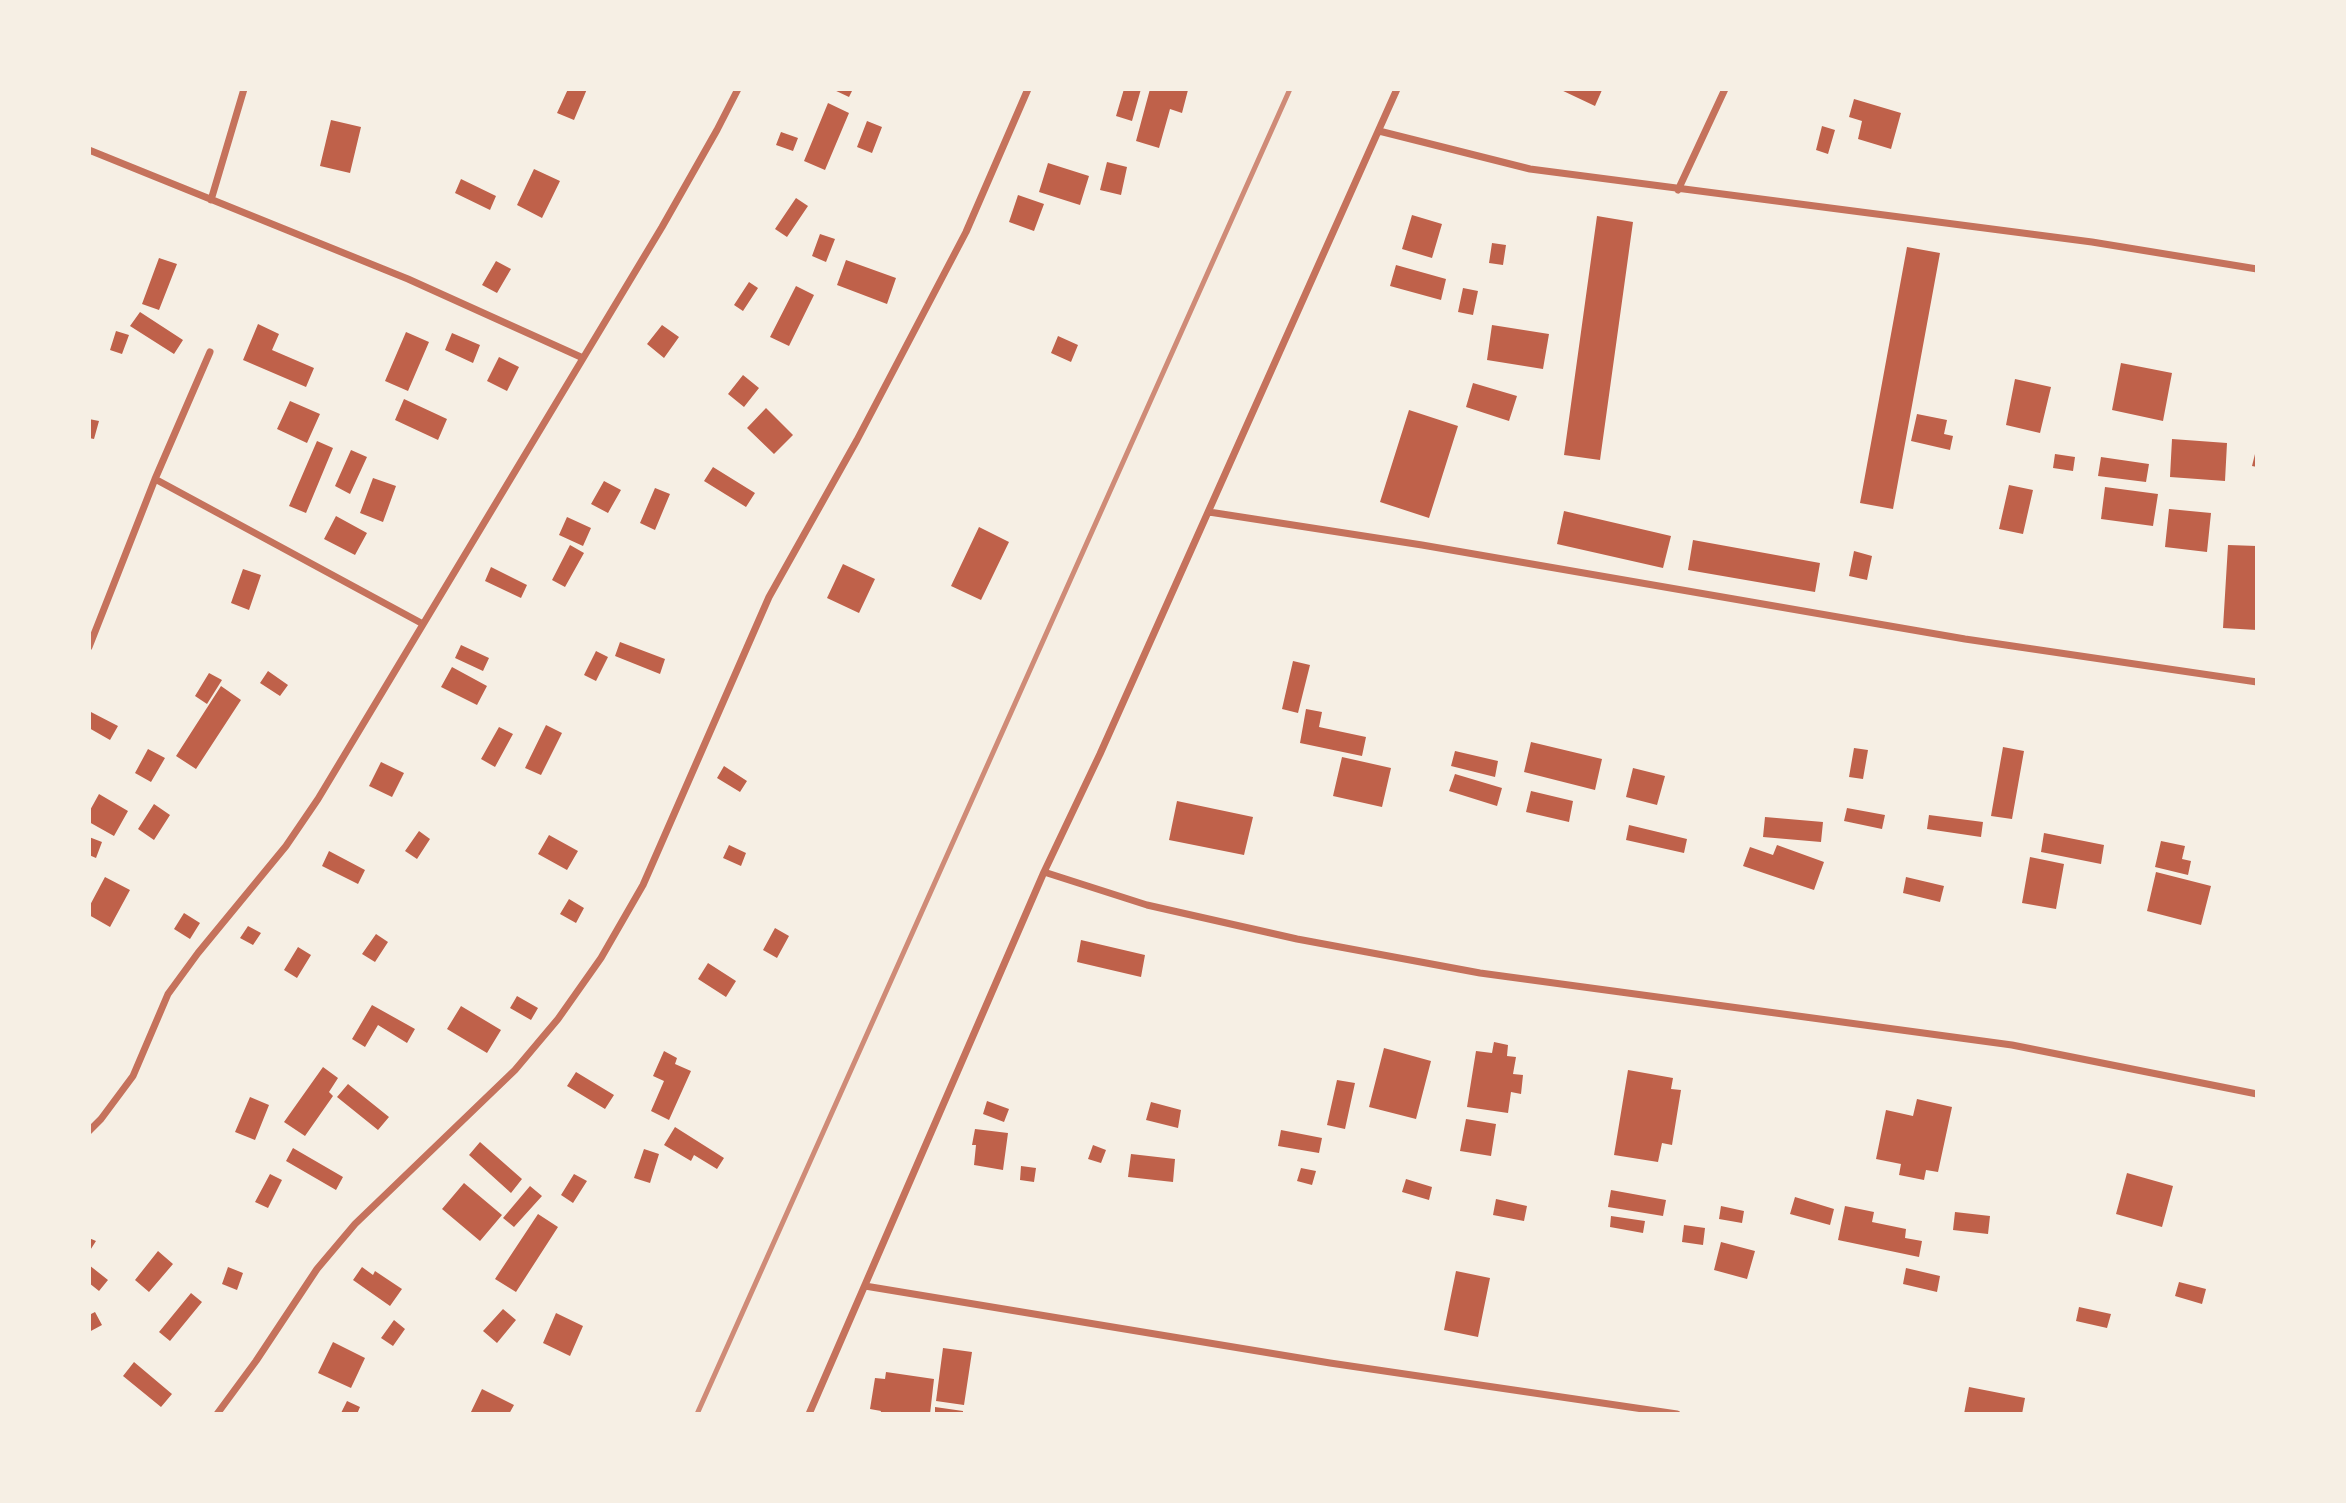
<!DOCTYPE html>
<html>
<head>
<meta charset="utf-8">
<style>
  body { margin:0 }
  #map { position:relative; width:2346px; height:1503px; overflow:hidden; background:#f6efe4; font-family:Jost,sans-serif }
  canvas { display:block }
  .frame { position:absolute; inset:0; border:91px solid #f6efe4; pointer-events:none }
</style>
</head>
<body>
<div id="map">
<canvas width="2346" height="1503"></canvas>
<div class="frame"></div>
</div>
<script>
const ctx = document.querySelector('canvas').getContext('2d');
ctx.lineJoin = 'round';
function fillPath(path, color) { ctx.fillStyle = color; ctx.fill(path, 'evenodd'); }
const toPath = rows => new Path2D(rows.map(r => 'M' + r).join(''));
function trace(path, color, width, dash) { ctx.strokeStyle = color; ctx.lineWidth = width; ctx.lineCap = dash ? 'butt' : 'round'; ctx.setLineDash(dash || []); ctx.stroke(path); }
fillPath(toPath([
  [568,89,587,89,574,120,557,113],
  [832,89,853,89,849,97],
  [1124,89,1141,89,1132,121,1116,116],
  [1150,89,1188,90,1182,113,1170,109,1159,148,1136,141],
  [1559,89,1601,89,1602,90,1595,106],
  [1854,99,1901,113,1891,149,1858,139,1862,121,1849,117],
  [828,103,849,113,825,170,804,161],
  [331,120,361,127,350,173,320,166],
  [867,121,882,127,872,153,857,147],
  [1822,126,1835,130,1828,154,1816,150],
  [781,132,798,138,793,151,776,145],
  [1107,162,1127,167,1121,195,1100,190],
  [1048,163,1089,176,1080,205,1039,192],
  [534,169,560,181,542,218,517,205],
  [461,179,496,196,490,210,455,193],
  [1018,195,1044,204,1034,231,1009,222],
  [796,198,808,206,787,237,775,229],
  [1412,215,1442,224,1432,258,1402,249],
  [1597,216,1633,222,1600,460,1564,455],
  [820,234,835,239,826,262,812,256],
  [1492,243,1506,245,1503,265,1489,263],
  [1907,247,1940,253,1893,509,1860,503],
  [159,258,177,264,159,310,142,304],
  [846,260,896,278,887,304,837,285],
  [496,261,511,269,497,293,482,285],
  [1396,265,1446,279,1441,300,1390,286],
  [749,282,758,288,743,311,734,305],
  [796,286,814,295,789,346,770,337],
  [1463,288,1478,291,1473,315,1458,312],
  [140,312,183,340,174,354,130,326],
  [258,324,279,334,272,350,314,368,306,387,243,360],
  [662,325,679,337,664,358,647,344],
  [1492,325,1549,334,1543,369,1487,360],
  [116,331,129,335,122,354,110,350],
  [406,332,429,342,408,391,385,381],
  [452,333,480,345,473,363,445,350],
  [1058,336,1078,345,1071,362,1051,353],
  [499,357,519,367,507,391,487,381],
  [2121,363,2172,373,2163,421,2112,410],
  [743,375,759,388,744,407,728,394],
  [2015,379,2051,387,2040,433,2006,425],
  [1473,383,1517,396,1509,421,1466,407],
  [404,399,447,419,438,440,395,420],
  [290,401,320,414,307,443,277,429],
  [766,408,793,435,774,454,747,428],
  [1409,410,1458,426,1429,518,1380,502],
  [1917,414,1947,420,1944,434,1953,436,1950,450,1911,441],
  [89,419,99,421,94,439,89,438],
  [2172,439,2227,443,2225,481,2170,477],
  [317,441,333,448,306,513,289,506],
  [351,450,367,457,350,494,335,486],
  [2256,450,2257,451,2257,467,2252,466],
  [2055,454,2075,457,2073,471,2053,468],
  [2101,457,2149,464,2146,482,2098,476],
  [713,467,755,493,746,507,704,481],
  [373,478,396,486,383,522,360,513],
  [604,481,621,490,608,513,591,504],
  [2009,485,2033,490,2023,534,1999,529],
  [2105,487,2158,494,2153,526,2101,519],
  [655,488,670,494,655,530,640,523],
  [2169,509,2211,513,2207,552,2165,547],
  [1564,511,1671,536,1663,568,1557,544],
  [336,516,367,533,355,555,324,539],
  [567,517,591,528,583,546,559,535],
  [979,527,1009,542,981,600,951,586],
  [1693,540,1820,563,1815,592,1688,570],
  [570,545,584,553,565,587,552,580],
  [2228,545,2257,546,2257,630,2223,628],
  [1854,551,1872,556,1867,580,1849,576],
  [843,564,875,579,859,613,827,598],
  [491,567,527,585,521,598,485,581],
  [243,569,261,575,249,610,231,603],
  [620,642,665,659,660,674,615,656],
  [461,645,489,658,483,671,455,658],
  [596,651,608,657,596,681,584,675],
  [1293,661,1310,665,1298,713,1282,709],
  [452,667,487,686,477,705,441,687],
  [268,671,288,685,280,696,260,683],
  [209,673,222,680,207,704,195,696],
  [221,686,241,700,196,769,176,756],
  [1306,709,1322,712,1319,727,1366,737,1362,756,1300,743],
  [89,711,118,726,110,740,89,728],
  [546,725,562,733,541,775,525,768],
  [499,727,513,734,495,767,481,759],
  [1531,742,1602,759,1595,790,1524,772],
  [2003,747,2024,751,2012,819,1991,816],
  [1854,748,1868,750,1863,779,1849,777],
  [148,749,165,758,151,782,135,773],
  [1455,751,1498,761,1495,777,1451,766],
  [1342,757,1391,768,1382,807,1333,796],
  [381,762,404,773,392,797,369,786],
  [724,766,747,781,740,792,717,778],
  [1633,768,1665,776,1657,805,1626,797],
  [1455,774,1502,788,1497,806,1449,791],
  [1531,791,1573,801,1569,822,1526,812],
  [99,794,128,811,114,836,89,822,89,812],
  [1177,801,1253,817,1244,855,1169,840],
  [154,804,170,815,154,840,138,829],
  [1847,808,1885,815,1882,829,1844,821],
  [1929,815,1983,822,1981,837,1927,829],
  [1765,817,1823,822,1821,842,1763,837],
  [1629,825,1687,839,1684,853,1626,840],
  [419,831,430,839,417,859,405,851],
  [2044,833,2104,845,2101,864,2041,852],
  [549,835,578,851,567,870,538,854],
  [89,837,102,842,96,858,89,855],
  [2161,841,2185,846,2182,859,2191,861,2188,875,2155,867],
  [729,845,746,853,741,866,723,858],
  [1777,845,1824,862,1814,890,1743,866,1750,847,1773,855],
  [329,851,365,870,358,884,322,866],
  [2030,857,2064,864,2056,909,2022,903],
  [2156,872,2211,886,2201,925,2147,911],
  [105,877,130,890,110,927,89,915,89,907],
  [1906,877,1944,886,1940,902,1903,893],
  [569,899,584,908,576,923,560,914],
  [184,913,200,923,190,939,174,929],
  [248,926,261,933,253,945,240,938],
  [775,928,789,936,777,958,763,950],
  [376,934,388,942,375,962,362,954],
  [1081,940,1145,955,1141,977,1077,962],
  [298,947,311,955,297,978,284,970],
  [708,963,736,981,726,997,698,979],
  [517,996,538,1008,531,1020,510,1008],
  [372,1005,415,1029,407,1043,378,1025,365,1047,352,1039],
  [461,1006,501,1030,487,1053,447,1029],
  [1494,1042,1508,1045,1507,1056,1516,1057,1513,1074,1523,1075,1521,1094,1511,1092,1508,1113,1467,1107,1476,1051,1492,1053],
  [1384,1048,1431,1061,1416,1119,1369,1107],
  [664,1051,677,1058,675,1064,691,1071,669,1120,651,1111,664,1081,653,1076],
  [323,1067,338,1078,329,1092,333,1096,305,1136,284,1122],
  [1628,1070,1673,1078,1671,1089,1681,1090,1672,1145,1662,1143,1658,1162,1614,1155],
  [576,1072,614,1095,605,1109,567,1086],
  [1337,1080,1355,1083,1345,1129,1327,1125],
  [348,1084,389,1117,378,1130,337,1097],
  [250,1097,269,1105,255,1140,235,1132],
  [1917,1099,1952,1107,1938,1172,1926,1170,1924,1180,1899,1175,1901,1164,1876,1159,1886,1110,1913,1116],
  [987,1101,1009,1109,1004,1122,983,1114],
  [1151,1102,1181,1110,1178,1128,1146,1120],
  [1466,1119,1496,1124,1491,1156,1460,1151],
  [675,1127,724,1158,717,1169,694,1155,691,1161,664,1145],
  [975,1129,1008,1133,1003,1170,974,1165,976,1145,972,1145],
  [1281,1130,1322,1138,1319,1153,1278,1146],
  [480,1142,522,1179,511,1193,469,1155],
  [1093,1145,1106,1150,1101,1163,1088,1159],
  [293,1148,343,1177,336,1190,286,1161],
  [644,1149,659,1154,650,1183,634,1178],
  [1131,1154,1175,1159,1173,1182,1128,1177],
  [1021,1166,1036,1168,1034,1182,1020,1180],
  [1301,1168,1316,1171,1312,1185,1297,1181],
  [2127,1173,2173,1186,2162,1227,2116,1214],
  [270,1174,282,1180,268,1208,255,1202],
  [574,1174,587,1181,573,1203,561,1195],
  [1406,1179,1432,1187,1429,1200,1402,1192],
  [464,1183,502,1215,480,1241,442,1209],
  [530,1186,542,1196,514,1227,503,1218],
  [1611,1190,1666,1200,1663,1216,1608,1207],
  [1795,1197,1834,1209,1830,1225,1790,1214],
  [1496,1199,1527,1206,1524,1221,1493,1215],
  [1721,1206,1744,1211,1742,1223,1719,1219],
  [1845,1206,1874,1212,1872,1222,1906,1229,1905,1238,1922,1241,1919,1257,1838,1240],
  [1955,1212,1990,1216,1988,1234,1953,1230],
  [538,1214,558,1227,516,1292,495,1279],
  [1611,1216,1645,1221,1643,1233,1610,1227],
  [1684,1225,1705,1228,1703,1245,1682,1242],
  [89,1238,96,1241,89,1252],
  [1721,1242,1755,1251,1747,1279,1714,1270],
  [158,1251,173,1264,149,1292,135,1280],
  [89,1265,108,1280,99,1291,89,1283],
  [228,1267,243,1273,237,1290,222,1284],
  [362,1267,373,1275,375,1271,402,1289,390,1306,353,1280],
  [1906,1268,1940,1276,1937,1292,1903,1284],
  [1456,1271,1490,1278,1478,1337,1444,1330],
  [2179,1282,2206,1289,2202,1304,2175,1296],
  [191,1293,202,1302,170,1341,159,1332],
  [2079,1307,2111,1314,2107,1328,2076,1321],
  [503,1309,516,1320,497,1343,483,1331],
  [95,1312,102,1325,89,1332,89,1315],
  [556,1313,583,1326,570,1356,543,1343],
  [394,1320,405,1329,393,1346,381,1338],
  [333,1342,365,1358,351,1388,318,1373],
  [943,1348,972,1352,964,1405,936,1401],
  [134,1362,172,1394,161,1407,123,1376],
  [886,1372,934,1379,930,1414,880,1414,881,1411,870,1409,875,1378,885,1379],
  [1969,1387,2025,1398,2022,1414,1964,1414],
  [482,1389,514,1405,509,1414,470,1414],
  [347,1401,360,1407,357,1414,341,1413],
  [935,1407,963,1411,963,1414,935,1414]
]), '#bf614a');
trace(toPath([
  [1379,131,1530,169,2092,242,2257,269],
  [89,150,408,279,583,358],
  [1678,190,1725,89],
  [211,200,244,89],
  [155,479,423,624],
  [1209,512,1422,545,1965,639,2257,682],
  [89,647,155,479,210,352],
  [1044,872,1147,905,1297,939,1480,973,2012,1045,2257,1094],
  [89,1131,101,1119,133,1076,168,994,198,953,286,846,318,799,662,227,717,130,738,89],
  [865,1286,1330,1363,1677,1414],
  [217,1414,256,1361,317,1269,355,1224,515,1070,558,1019,601,958,643,885,769,597,857,440,966,232,1028,89],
  [809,1414,1044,872,1100,754,1397,89]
]), '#c5725c', 7);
trace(toPath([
  [697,1414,1290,89]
]), '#cf8b77', 5);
</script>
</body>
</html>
